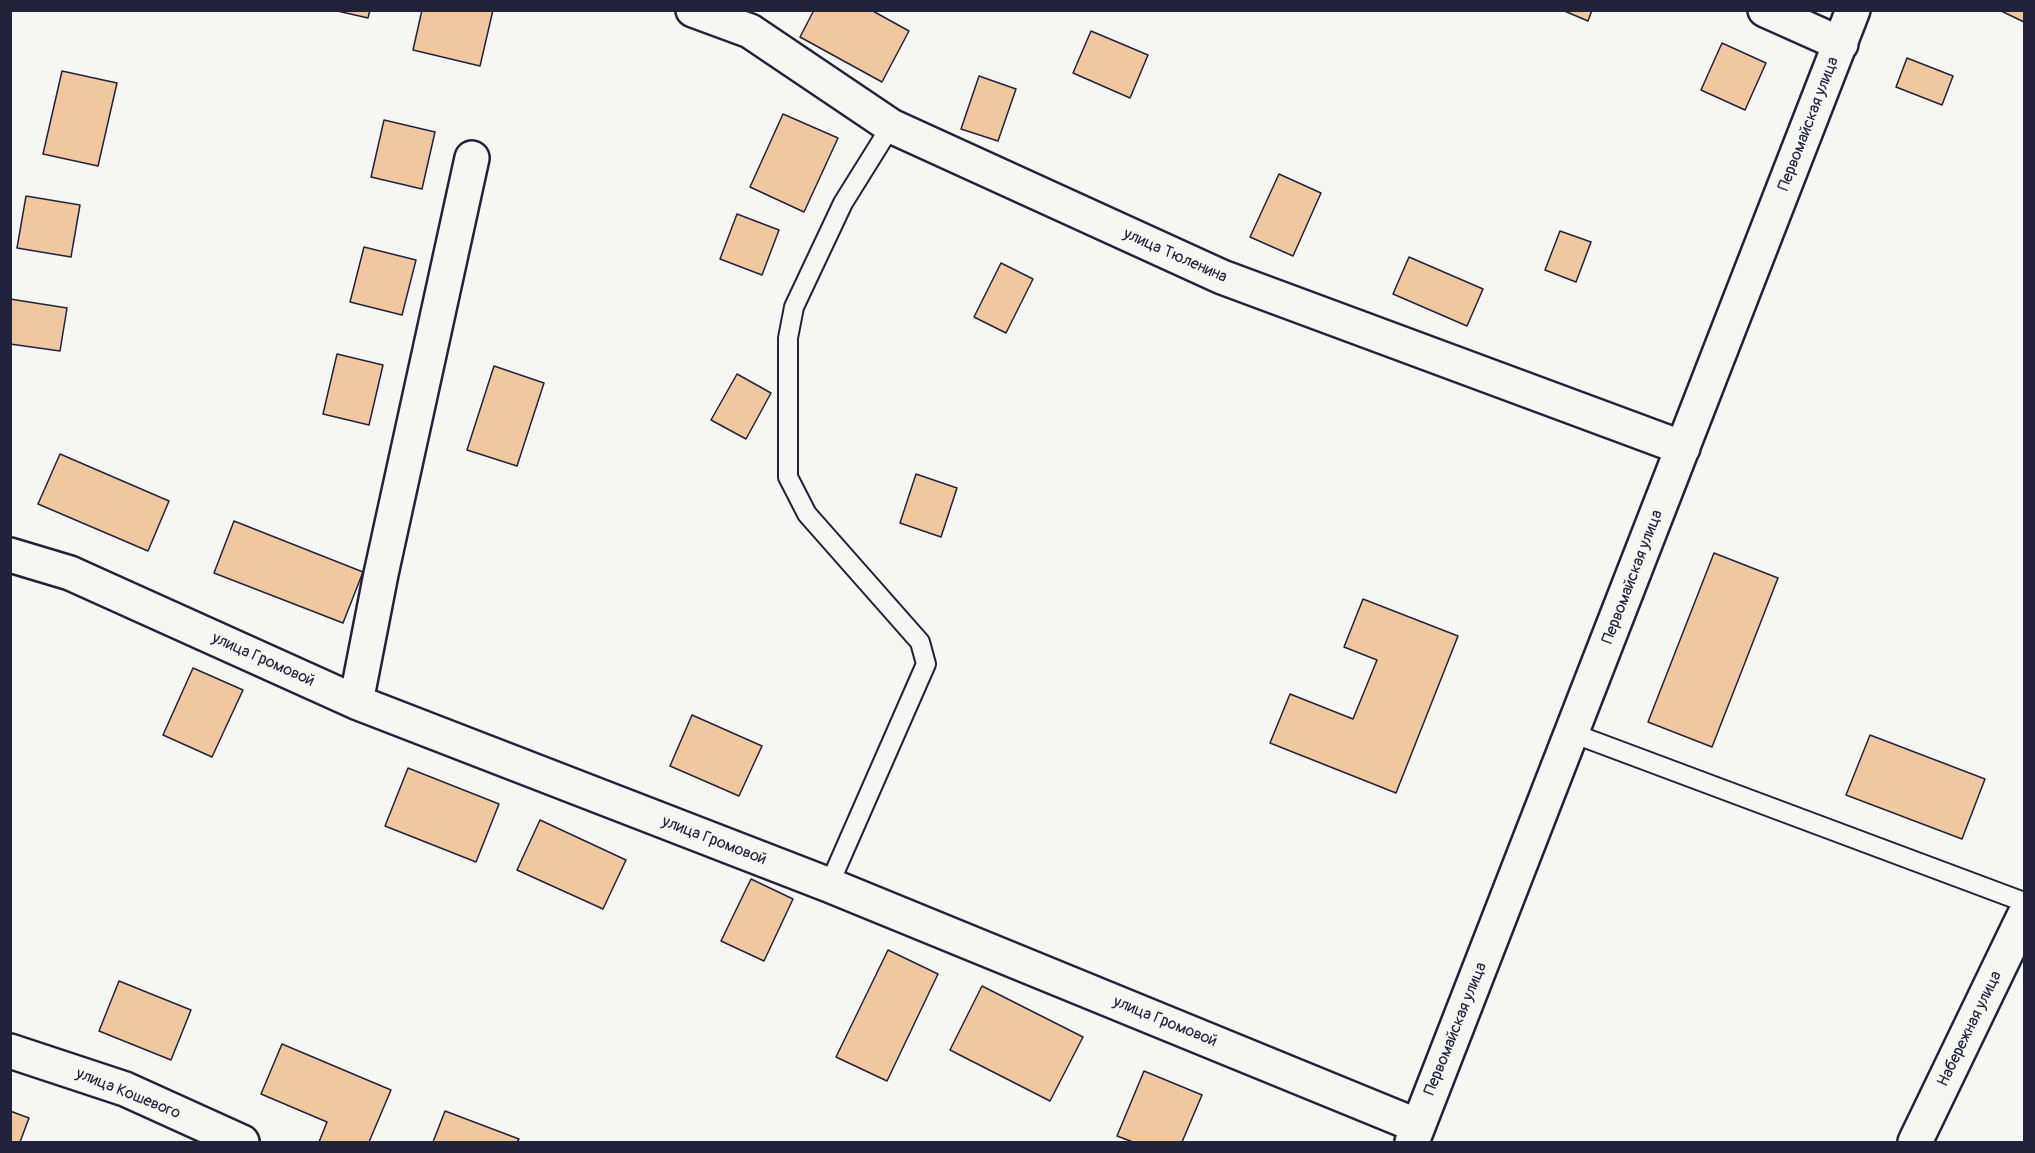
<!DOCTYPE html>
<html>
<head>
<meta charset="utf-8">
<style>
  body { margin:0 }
  #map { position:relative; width:2035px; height:1153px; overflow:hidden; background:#f6f6f2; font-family:Pangolin,sans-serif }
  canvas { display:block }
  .frame { position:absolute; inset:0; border:12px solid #22223b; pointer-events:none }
</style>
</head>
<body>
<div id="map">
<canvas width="2035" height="1153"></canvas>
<div class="frame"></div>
</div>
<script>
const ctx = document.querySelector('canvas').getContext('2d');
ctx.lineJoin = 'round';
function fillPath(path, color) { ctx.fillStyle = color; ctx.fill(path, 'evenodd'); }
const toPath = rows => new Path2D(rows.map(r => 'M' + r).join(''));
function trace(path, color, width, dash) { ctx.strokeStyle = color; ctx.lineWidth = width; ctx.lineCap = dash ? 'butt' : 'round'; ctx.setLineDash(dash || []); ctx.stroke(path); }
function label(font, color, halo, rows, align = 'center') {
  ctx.font = font + ' Pangolin,sans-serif'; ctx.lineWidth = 6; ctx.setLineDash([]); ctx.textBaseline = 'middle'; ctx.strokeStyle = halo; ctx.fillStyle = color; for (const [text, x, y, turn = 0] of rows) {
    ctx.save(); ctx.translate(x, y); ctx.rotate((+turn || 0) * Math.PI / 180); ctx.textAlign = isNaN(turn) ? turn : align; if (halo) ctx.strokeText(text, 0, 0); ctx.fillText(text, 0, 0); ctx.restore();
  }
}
const building = toPath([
  [333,10,370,10,368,18,333,10],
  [422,10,493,10,480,66,413,50,422,10],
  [814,10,871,10,909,31,882,82,800,37,814,10],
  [1562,10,1592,10,1588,21,1562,10],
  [1999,10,2024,10,2024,22,1999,10],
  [1091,31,1148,55,1130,98,1073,73,1091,31],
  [1722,43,1766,63,1745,110,1701,90,1722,43],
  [1907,58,1953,76,1942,105,1896,87,1907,58],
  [62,71,117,83,98,166,43,154,62,71],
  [979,76,1016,89,998,141,961,129,979,76],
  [783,114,838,138,804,212,750,187,783,114],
  [384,120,435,132,422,189,371,177,384,120],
  [1279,174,1321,193,1293,256,1250,237,1279,174],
  [26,196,80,205,71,257,17,248,26,196],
  [737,214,779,230,762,275,720,259,737,214],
  [1560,231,1591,242,1576,282,1545,270,1560,231],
  [364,247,416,260,402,315,350,302,364,247],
  [1409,257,1483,289,1467,326,1393,294,1409,257],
  [1001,263,1033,279,1006,333,974,317,1001,263],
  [10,299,67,308,60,351,10,344,10,299],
  [337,354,383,365,369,425,323,414,337,354],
  [494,366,544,383,517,466,467,450,494,366],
  [737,374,771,393,746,439,711,420,737,374],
  [60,454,169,501,148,551,38,504,60,454],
  [916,474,957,488,941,537,900,523,916,474],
  [234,521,363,572,343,623,214,573,234,521],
  [1714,553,1778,578,1712,747,1648,722,1714,553],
  [1363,599,1458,636,1396,793,1270,743,1290,694,1353,719,1377,660,1344,647,1363,599],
  [193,668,243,690,212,757,163,735,193,668],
  [692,715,762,746,739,796,670,766,692,715],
  [1870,735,1985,779,1962,839,1846,795,1870,735],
  [408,768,499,804,476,862,385,826,408,768],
  [540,820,626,860,603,909,517,870,540,820],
  [751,879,793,899,764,961,721,941,751,879],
  [888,950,938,974,887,1081,836,1057,888,950],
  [119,981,191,1010,171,1060,99,1031,119,981],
  [982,986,1083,1037,1050,1101,950,1050,982,986],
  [282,1044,391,1090,369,1142,319,1142,327,1122,261,1094,282,1044],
  [1144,1071,1202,1095,1182,1142,1133,1142,1117,1136,1144,1071],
  [10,1111,29,1118,20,1142,10,1142,10,1111],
  [445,1111,519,1139,517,1142,433,1142,445,1111]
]);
fillPath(building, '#efc89f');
trace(building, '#22223b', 1.5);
const lane = toPath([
  [1572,733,2024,902],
  [829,885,926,664,920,642,807,514,788,477,788,338,794,307,843,203,891,126]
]);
const street = toPath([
  [693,10,750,31,891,126,1222,277,1683,448],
  [1765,10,1841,44],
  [10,555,70,573,356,702,829,885,1418,1126],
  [356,702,381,574,472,158],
  [10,1051,125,1089,242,1142],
  [1412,1142,1853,10],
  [1915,1142,2024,916]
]);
trace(lane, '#22223b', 22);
trace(street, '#22223b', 38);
trace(lane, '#f6f6f2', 18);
trace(street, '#f6f6f2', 33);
label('16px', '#22223b', '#f6f6f2', [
  ["Первомайская улица",1809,124,-69],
  ["улица Тюленина",1175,256,24],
  ["Первомайская улица",1633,577,-69],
  ["улица Громовой",263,660,24],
  ["улица Громовой",714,841,21],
  ["улица Громовой",1165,1022,22],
  ["Первомайская улица",1456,1029,-68],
  ["Набережная улица",1970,1029,-64],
  ["улица Кошевого",128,1094,22]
]);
</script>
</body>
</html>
